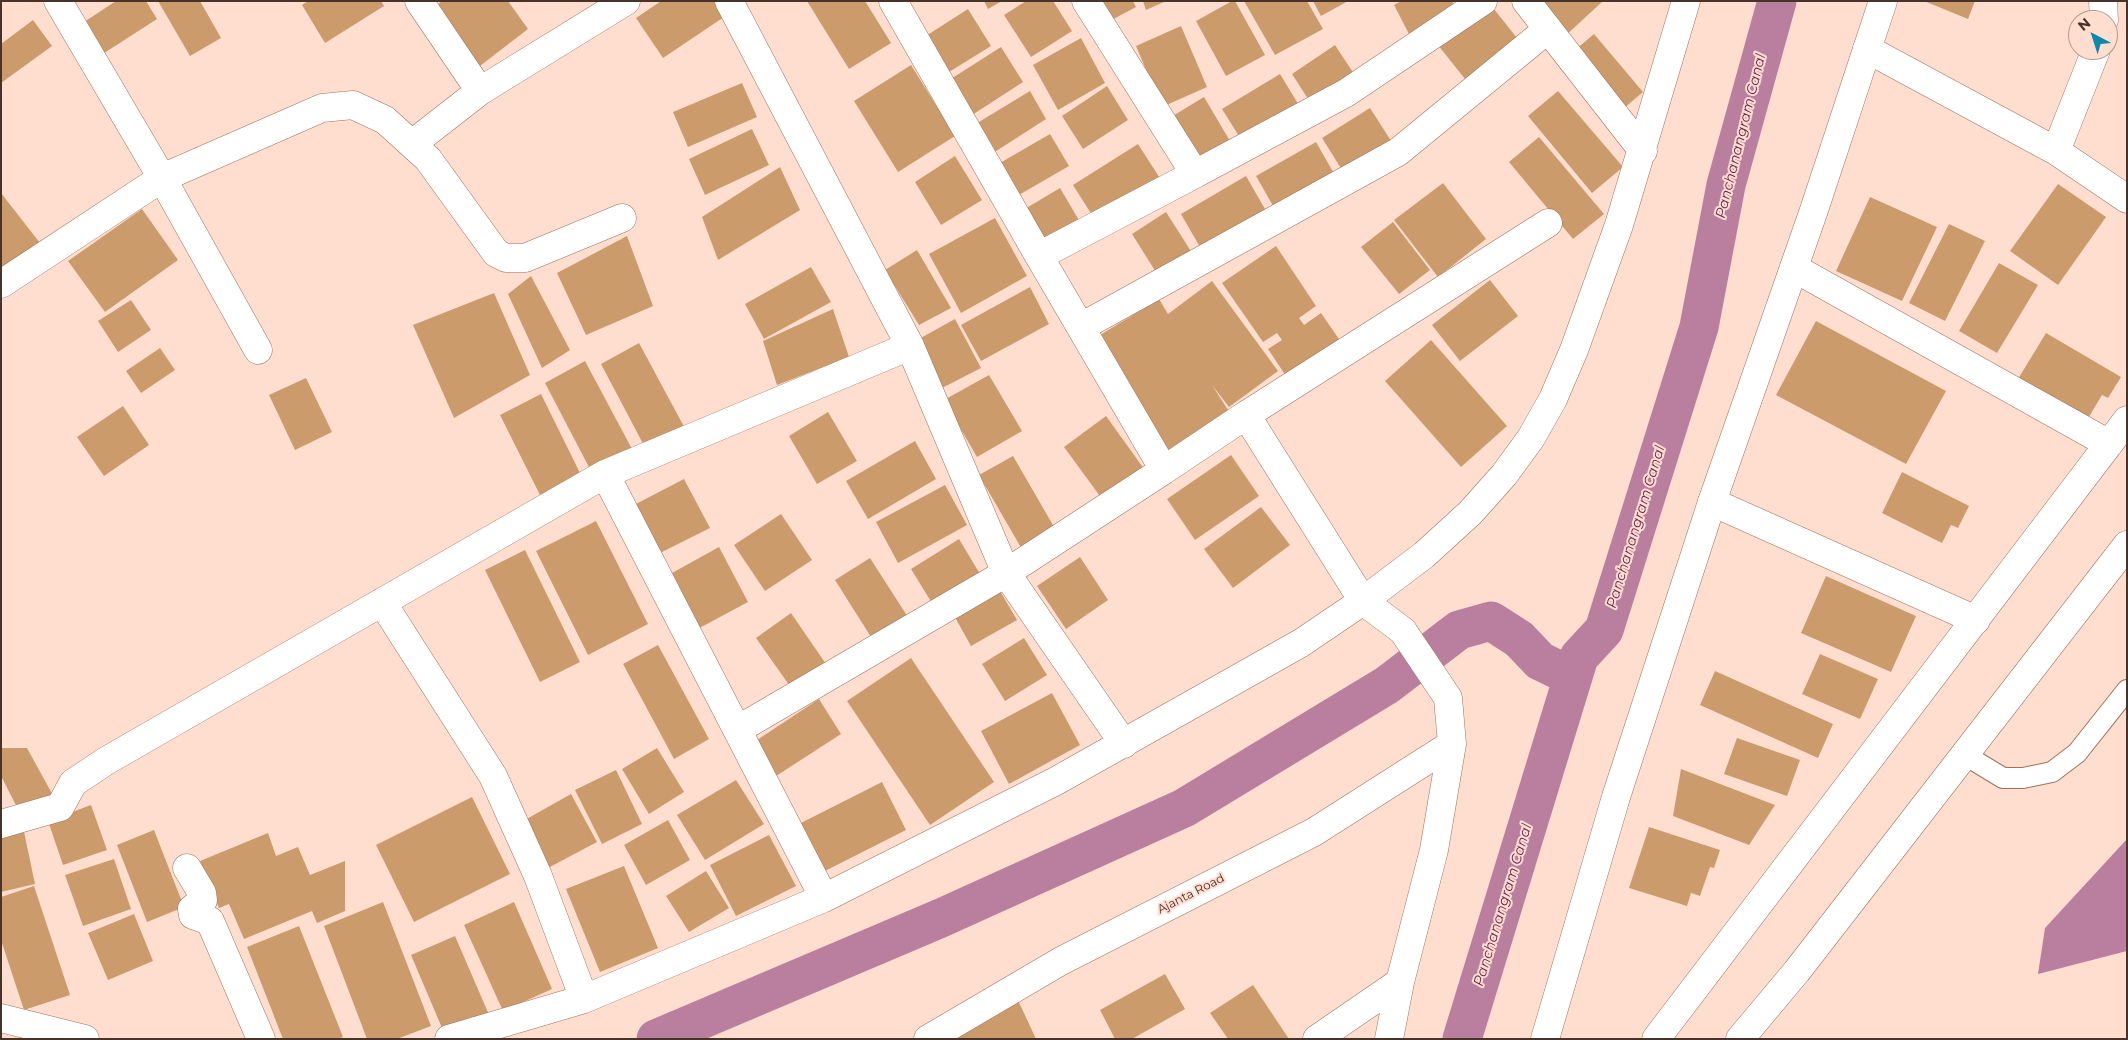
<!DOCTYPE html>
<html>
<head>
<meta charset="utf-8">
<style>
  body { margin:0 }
  #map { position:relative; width:2128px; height:1040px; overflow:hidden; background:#ffded0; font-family:Montserrat,sans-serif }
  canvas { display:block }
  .frame { position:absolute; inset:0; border:2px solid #473329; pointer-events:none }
  .north { position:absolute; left:2068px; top:10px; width:50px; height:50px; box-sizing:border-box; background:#ffded0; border:1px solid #b59a8d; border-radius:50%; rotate:320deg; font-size:14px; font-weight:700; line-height:20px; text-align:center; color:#473329 }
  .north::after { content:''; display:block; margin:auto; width:18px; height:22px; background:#0e88ab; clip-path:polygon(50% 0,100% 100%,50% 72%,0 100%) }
</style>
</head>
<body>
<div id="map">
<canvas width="2128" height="1040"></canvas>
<div class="frame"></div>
<div class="north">N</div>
</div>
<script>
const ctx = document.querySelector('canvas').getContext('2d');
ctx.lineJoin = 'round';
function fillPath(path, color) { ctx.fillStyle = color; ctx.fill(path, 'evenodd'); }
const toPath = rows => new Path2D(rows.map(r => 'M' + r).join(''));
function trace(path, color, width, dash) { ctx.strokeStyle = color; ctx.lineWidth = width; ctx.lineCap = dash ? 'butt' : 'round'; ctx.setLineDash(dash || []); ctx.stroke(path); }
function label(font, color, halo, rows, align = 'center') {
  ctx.font = font + ' Montserrat,sans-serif'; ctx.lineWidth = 4; ctx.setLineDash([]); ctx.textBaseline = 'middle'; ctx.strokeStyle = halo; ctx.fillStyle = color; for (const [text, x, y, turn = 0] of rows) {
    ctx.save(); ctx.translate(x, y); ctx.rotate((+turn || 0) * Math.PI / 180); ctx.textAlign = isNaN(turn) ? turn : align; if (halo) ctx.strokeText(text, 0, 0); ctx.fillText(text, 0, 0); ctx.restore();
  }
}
fillPath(toPath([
  [2127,839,2127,951,2038,974,2045,928]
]), '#ba7e9f');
trace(toPath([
  [656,1039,941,918,1184,808,1387,685,1459,630,1491,621,1519,639,1540,661,1573,677],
  [1462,1039,1579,657,1604,630,1699,327,1726,185,1777,1]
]), '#ba7e9f', 39);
fillPath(toPath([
  [116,1,146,1,157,19,98,57,78,26],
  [158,1,200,1,221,38,190,56],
  [308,1,381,1,384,6,325,43,302,5],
  [442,1,508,1,528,29,476,69,431,10],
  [661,1,714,1,724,17,663,58,636,18],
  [807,1,865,1,891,43,849,69],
  [984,1,1002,1,988,9],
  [1026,1,1053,1,1072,31,1031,57,1004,15],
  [1092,1,1133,1,1136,7,1104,24],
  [1143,1,1166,1,1146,10],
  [1232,1,1235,1,1265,55,1226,76,1196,21],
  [1244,1,1307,1,1323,29,1275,55],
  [1313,1,1348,1,1321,16],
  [1401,1,1452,1,1457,10,1409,34,1394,5],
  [1540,1,1603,1,1564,37],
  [1924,1,1975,1,1968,19],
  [1490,4,1517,38,1465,79,1438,45],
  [968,9,991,46,941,77,918,41],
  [33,20,52,46,1,83,1,44],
  [1181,26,1207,87,1162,107,1136,46],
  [1594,34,1643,92,1623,109,1574,51],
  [1081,38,1105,83,1058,110,1033,65],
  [1335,45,1356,77,1312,105,1292,74],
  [1001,47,1023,82,969,117,946,82],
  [911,65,955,136,898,172,854,101],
  [1280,74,1300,107,1242,141,1222,109],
  [742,83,757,117,688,147,673,112],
  [1107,86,1128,120,1083,149,1062,116],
  [1030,91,1046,119,987,157,969,128],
  [1558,91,1623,167,1592,193,1528,116],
  [1204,97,1230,141,1197,161,1171,117],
  [1370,108,1395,147,1347,178,1322,138],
  [752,129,769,165,705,195,689,159],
  [1050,134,1069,166,1012,199,993,167],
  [1539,137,1604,214,1573,239,1509,162],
  [1316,142,1336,177,1276,211,1256,176],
  [1138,144,1163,183,1097,223,1073,185],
  [955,156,982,200,941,225,915,182],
  [780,167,800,210,718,260,702,217],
  [1246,176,1269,216,1204,254,1181,214],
  [1443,183,1486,239,1438,277,1394,220],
  [2058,184,2106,217,2058,285,2010,251],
  [1060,188,1083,227,1042,252,1018,213],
  [1,193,40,243,1,274],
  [1870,197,1937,227,1902,301,1836,271],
  [142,209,178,260,105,312,68,261],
  [1166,212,1194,256,1159,277,1132,234],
  [995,218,1027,276,961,313,929,254],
  [1393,222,1430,270,1399,294,1361,247],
  [1949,224,1985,241,1945,321,1909,303],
  [627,236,653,306,586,335,557,273],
  [1276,246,1316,306,1299,318,1304,325,1321,313,1341,342,1288,379,1268,349,1282,340,1277,333,1263,342,1222,283],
  [917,250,951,308,919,325,885,270],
  [1999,263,2038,285,1997,353,1959,331],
  [811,267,831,302,764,339,745,304],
  [531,276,570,350,542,368,508,294],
  [1490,280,1518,316,1460,361,1432,325],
  [1212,281,1278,371,1229,407,1212,385,1230,413,1163,455,1092,340,1159,299,1168,314],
  [1030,287,1049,324,981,361,961,325],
  [494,293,530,375,454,418,413,325],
  [131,300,151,330,118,352,98,321],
  [833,309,849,357,777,385,763,341],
  [955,319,981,368,942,388,917,340],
  [1816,321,1946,391,1906,464,1776,395],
  [2046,333,2121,377,2108,398,2102,395,2087,420,2018,379],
  [1431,340,1507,426,1461,467,1385,381],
  [639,343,688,434,649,455,601,364],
  [160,348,175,370,141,393,126,371],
  [585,361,632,449,591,471,545,383],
  [989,375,1022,431,977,457,944,400],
  [306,378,332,432,295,450,269,395],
  [541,394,582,477,541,497,500,415],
  [123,406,149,445,104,476,77,437],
  [828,412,857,461,817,484,789,436],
  [1106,416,1147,473,1105,503,1064,447],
  [915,441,936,479,868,519,846,481],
  [1231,455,1259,496,1195,540,1167,499],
  [1013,456,1057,532,1023,551,979,475],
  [1902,472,1969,506,1958,528,1951,525,1942,543,1882,513],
  [684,479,710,528,660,553,634,505],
  [945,485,967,525,898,563,876,522],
  [1261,507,1290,545,1233,588,1204,549],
  [781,514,812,560,765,591,734,545],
  [596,521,648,624,588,655,536,551],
  [959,539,983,579,935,608,911,569],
  [719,547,748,602,692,632,663,578],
  [525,550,580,662,540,682,485,570],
  [1080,557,1108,600,1066,629,1037,586],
  [870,558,913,625,878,648,835,580],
  [1826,576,1916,616,1891,672,1801,633],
  [997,586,1017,620,971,646,952,612],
  [791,613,828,667,794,692,756,638],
  [1024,638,1047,675,1005,701,982,664],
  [658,645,709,739,674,759,623,664],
  [1820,654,1878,679,1860,719,1802,694],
  [911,658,994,782,930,825,847,701],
  [1715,671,1833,724,1818,758,1700,705],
  [1052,693,1080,745,1009,784,981,731],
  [819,699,841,734,773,778,751,744],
  [1737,738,1800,760,1787,796,1724,774],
  [1,748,27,748,55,799,21,815,1,776],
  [657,748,684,792,649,814,622,769],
  [1681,769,1775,805,1749,845,1673,816],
  [616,770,642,824,602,844,575,790],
  [736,780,764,824,705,860,677,815],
  [882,782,906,830,819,874,795,826],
  [571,794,597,842,548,868,523,821],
  [472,797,510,874,414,922,376,845],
  [91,805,107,850,63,865,48,821],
  [668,820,690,860,646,885,624,845],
  [23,827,35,884,1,892,1,832],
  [1649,827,1720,850,1714,868,1710,867,1700,896,1691,893,1687,906,1629,888],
  [154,830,184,907,147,922,117,845],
  [268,833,276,856,298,847,310,875,345,861,345,911,317,923,312,911,244,939,229,904,219,908,200,861],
  [769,835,796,886,736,916,710,865],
  [114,859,131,909,83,926,65,875],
  [624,866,658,948,600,972,566,889],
  [706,871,729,908,689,932,666,896],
  [34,886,70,995,24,1010,1,940,1,897],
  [383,902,431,1026,397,1039,367,1039,324,926],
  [514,902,552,989,503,1011,464,925],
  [134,914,153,961,108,980,88,933],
  [299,926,343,1037,338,1039,283,1039,247,947],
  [455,936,490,1017,445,1035,411,955],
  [1165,974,1185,1009,1132,1039,1115,1039,1100,1010],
  [1253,985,1289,1039,1228,1039,1210,1013],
  [1017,998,1036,1039,949,1039]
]), '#cc9b6c');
const service = toPath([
  [1965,755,2003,778,2023,778,2052,772,2077,753,2127,690]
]);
const minor = toPath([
  [58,1,162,178,258,350],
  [419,1,480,91,626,1],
  [729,1,910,346,1006,573,1124,744],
  [893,1,1039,256,1195,174,1086,1],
  [1526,1,1643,151],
  [2103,1,2104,20],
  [1867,49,2056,151,2127,199],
  [412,144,480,91],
  [2056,151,2096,50],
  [1195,174,1346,93,1483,1],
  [1794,268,2109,444],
  [1,284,162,178,322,108,353,105,385,120,428,159,496,253,506,258,525,258,622,218],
  [1081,327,1398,152,1548,29],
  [1246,415,1548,223],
  [1164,470,1246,415,1363,601,1403,631,1448,698,1452,744,1434,850,1400,982,1389,1039],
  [1712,502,1976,620],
  [382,602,493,776,538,876,584,999],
  [737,730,1006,573,1164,470,1039,256],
  [1,824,60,807,73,783,106,761,605,474],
  [187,868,202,893,203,900,192,909,193,915,210,921,261,1039],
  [824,898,605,474,910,346],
  [1,1018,85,1039],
  [449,1039,584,999,824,898,1056,781,1301,643,1363,601,1424,555,1470,513,1504,475,1531,438,1553,399,1574,350,1619,225,1686,1],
  [928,1039,1061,961,1314,832,1452,744],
  [1317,1039,1400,982],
  [1656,1039,2127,420],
  [1740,1039,1797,971,2127,545]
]);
const tertiary = toPath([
  [1545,1039,1616,797,1712,502,1814,210,1883,1]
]);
trace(service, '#a2725c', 22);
trace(minor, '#a2725c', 29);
trace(tertiary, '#a2725c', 29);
trace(service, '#fff', 20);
trace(minor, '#fff', 28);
trace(tertiary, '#fff', 28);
label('12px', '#473329', '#ffded0', [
  ["Ajanta Road",1191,894,-27]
]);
label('italic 14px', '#651d4b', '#ffded0', [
  ["Panchanangram Canal",1741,136,-76],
  ["Panchanangram Canal",1636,527,-73],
  ["Panchanangram Canal",1503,905,-73]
]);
</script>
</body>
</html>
